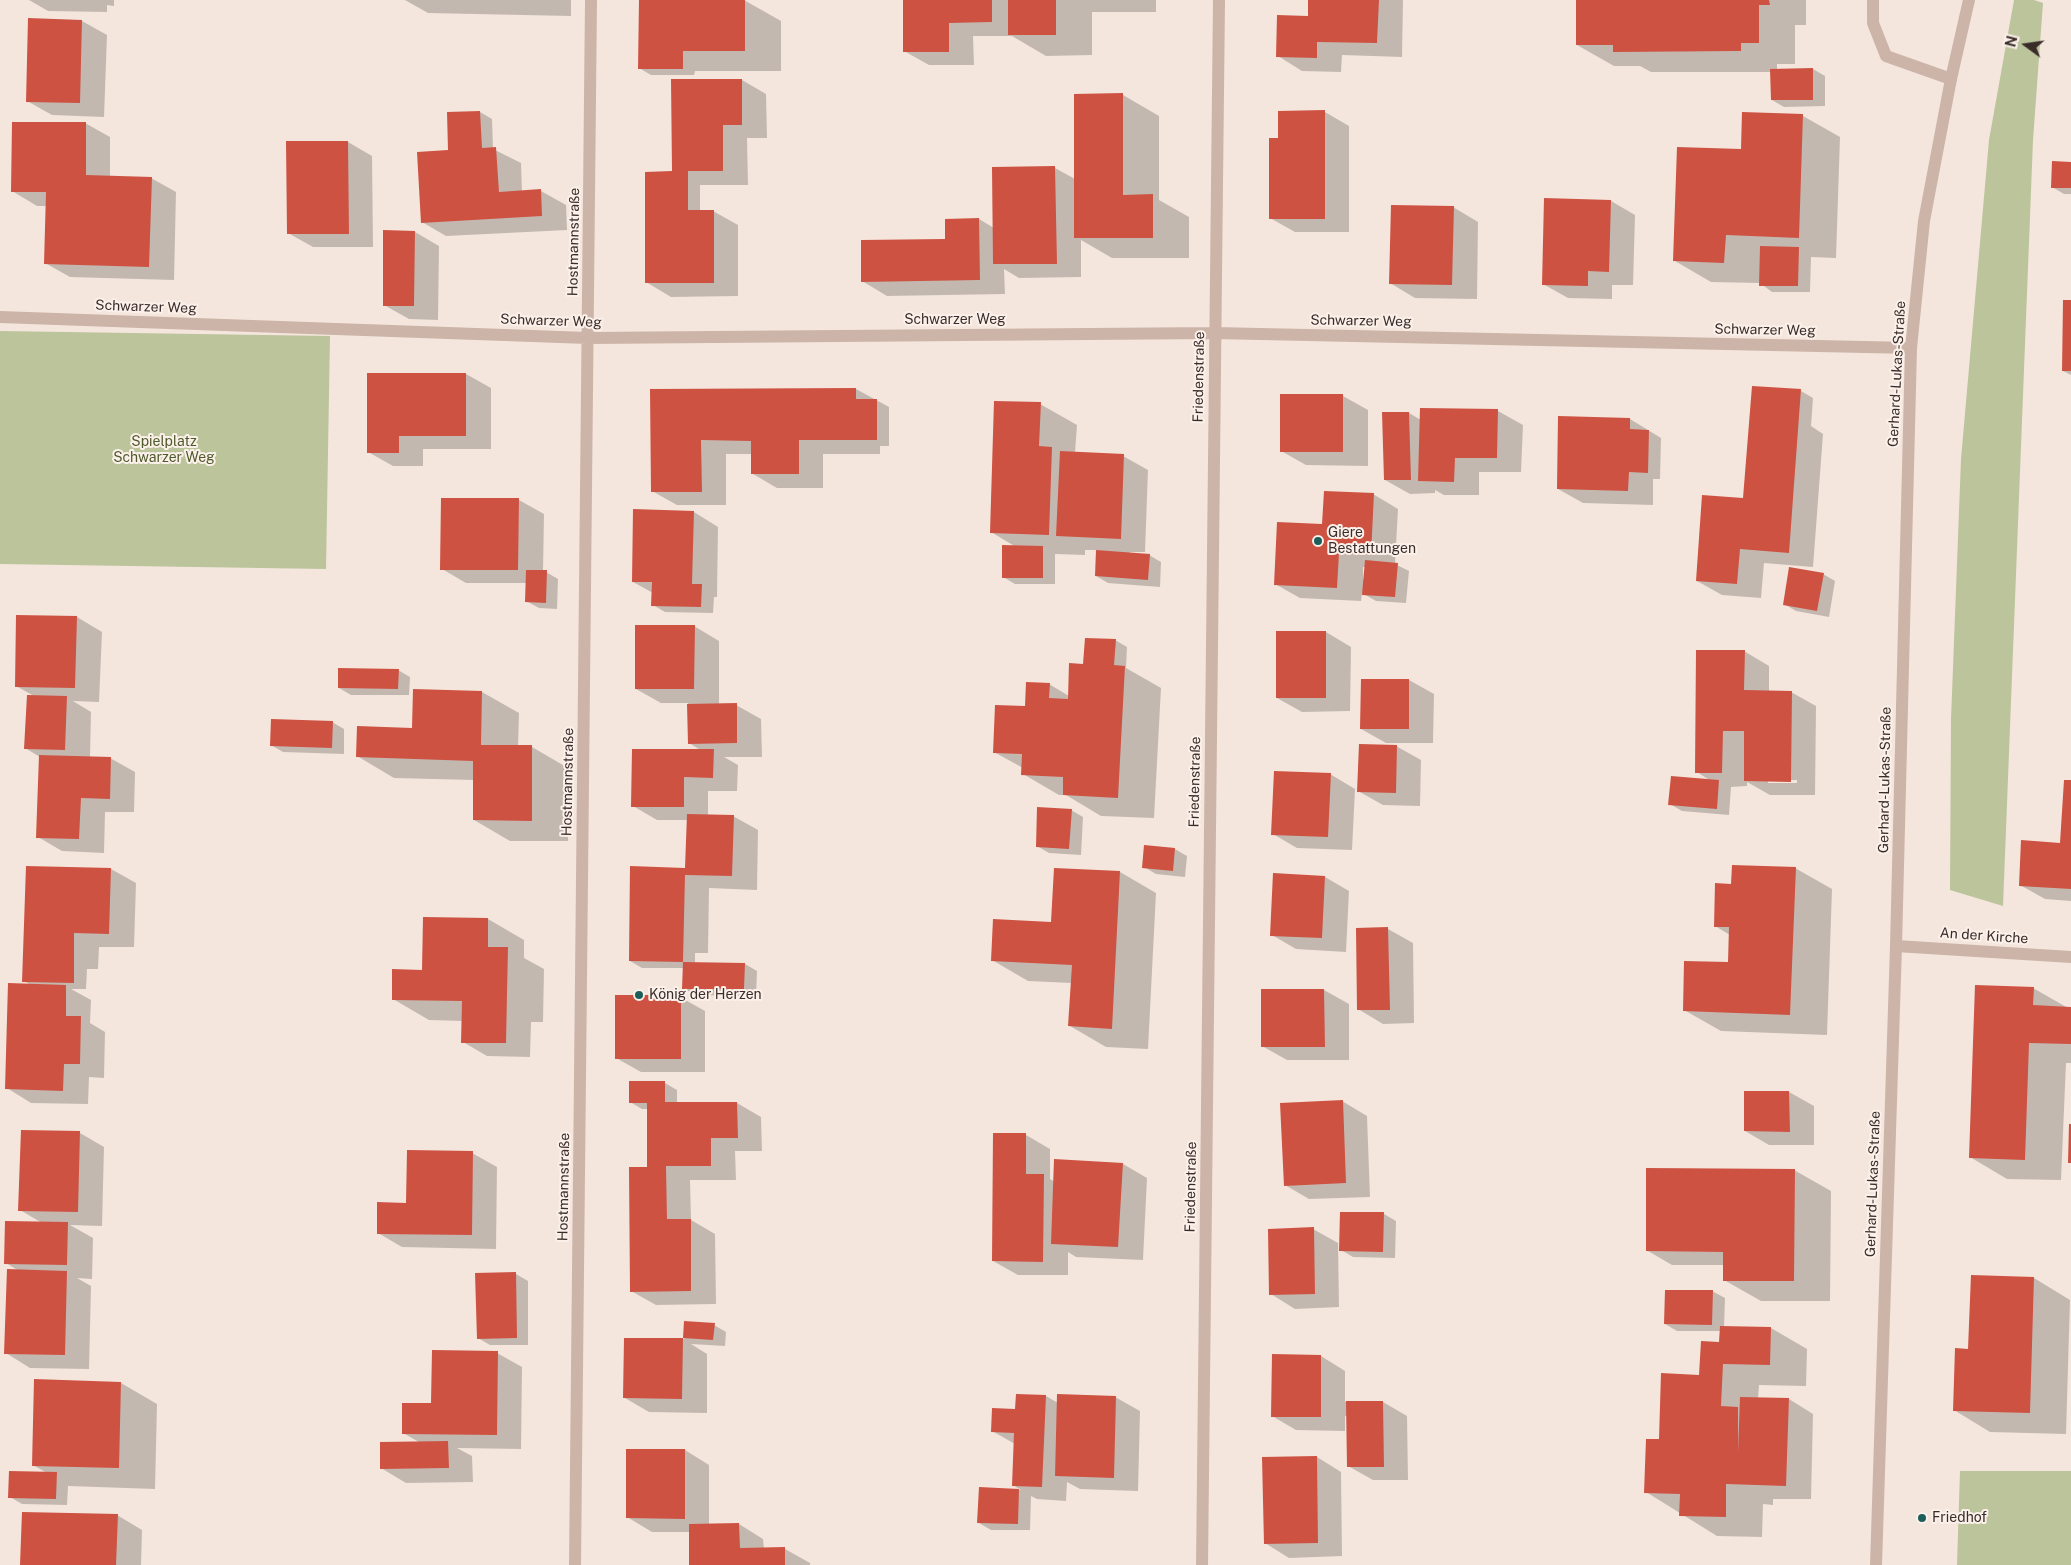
<!DOCTYPE html>
<html>
<head>
<meta charset="utf-8">
<style>
  body { margin:0 }
  #map { position:relative; width:2071px; height:1565px; overflow:hidden; background:#f4e6dd; font-family:"Public Sans",sans-serif }
  canvas { display:block }
  .north { position:absolute; left:2001px; top:20px; width:50px; height:50px; -webkit-text-stroke:4px #fbf1ea; paint-order:stroke; rotate:284deg; font-size:14px; font-weight:700; line-height:20px; text-align:center; color:#3a2c29 }
  .north::after { content:''; display:block; margin:auto; width:18px; height:22px; background:#3a2c29; clip-path:polygon(50% 0,100% 100%,50% 72%,0 100%) }
</style>
</head>
<body>
<div id="map">
<canvas width="2071" height="1565"></canvas>
<div class="north">N</div>
</div>
<script>
const ctx = document.querySelector('canvas').getContext('2d');
ctx.lineJoin = 'round';
function fillPath(path, color) { ctx.fillStyle = color; ctx.fill(path, 'evenodd'); }
const toPath = rows => new Path2D(rows.map(r => 'M' + r).join(''));
function trace(path, color, width, dash) { ctx.strokeStyle = color; ctx.lineWidth = width; ctx.lineCap = dash ? 'butt' : 'round'; ctx.setLineDash(dash || []); ctx.stroke(path); }
function label(font, color, halo, rows, align = 'center') {
  ctx.font = font + ' "Public Sans",sans-serif'; ctx.lineWidth = 4; ctx.setLineDash([]); ctx.textBaseline = 'middle'; ctx.strokeStyle = halo; ctx.fillStyle = color; for (const [text, x, y, turn = 0] of rows) {
    ctx.save(); ctx.translate(x, y); ctx.rotate((+turn || 0) * Math.PI / 180); ctx.textAlign = isNaN(turn) ? turn : align; if (halo) ctx.strokeText(text, 0, 0); ctx.fillText(text, 0, 0); ctx.restore();
  }
}
fillPath(toPath([
  [2014,0,2034,0,2043,3,2033,140,2003,906,1950,890,1951,719,1961,459,1989,140],
  [0,331,330,336,326,569,0,564],
  [1960,1471,2071,1471,2071,1565,1957,1565]
]), '#bcc49c');
fillPath(toPath([
  [29,0,114,0,114,6,107,5,107,12,48,11],
  [405,0,571,0,571,16,428,13],
  [640,0,744,0,781,21,781,71,695,71,694,75,651,75,639,68],
  [904,0,1156,0,1156,12,1092,12,1092,55,1046,56,1012,36,973,36,974,65,929,65,904,51],
  [1310,0,1403,0,1402,57,1342,55,1341,72,1302,71,1278,56,1309,17],
  [1577,0,1806,0,1806,25,1795,25,1795,64,1777,64,1777,70,1813,69,1825,76,1825,106,1784,107,1772,100,1771,72,1651,72,1640,66,1614,66,1577,45],
  [82,21,107,35,104,117,52,115,27,101],
  [742,80,766,94,767,138,747,138,748,185,700,185,700,211,713,211,738,225,738,296,671,297,646,282,676,173],
  [1123,95,1159,116,1159,200,1189,217,1189,258,1112,258,1081,240,1081,277,1019,278,1004,269,1005,294,887,296,862,281,946,240,946,220,979,219,994,228,993,169,1055,168,1075,179],
  [480,112,492,119,493,149,521,163,522,192,541,191,566,205,567,230,446,236,422,222,453,151],
  [1325,112,1349,126,1349,232,1295,232,1270,218,1279,140],
  [1743,114,1803,116,1840,137,1836,258,1811,257,1810,292,1772,292,1760,283,1711,282,1675,261,1742,151],
  [85,123,110,137,110,177,151,178,176,192,174,280,70,277,45,263,47,206,37,206,12,191],
  [348,142,372,156,373,247,313,247,288,233],
  [2071,163,2071,194,2064,194,2052,187],
  [1611,201,1635,215,1633,285,1612,285,1612,299,1568,298,1543,284],
  [1453,207,1478,222,1477,299,1415,298,1390,283],
  [415,232,439,246,438,320,409,319,384,305],
  [2071,301,2071,375,2063,371],
  [466,374,491,388,491,449,423,449,423,466,393,466,368,452],
  [1753,387,1801,391,1813,398,1811,426,1823,434,1813,567,1764,563,1761,598,1722,595,1697,581,1745,499],
  [856,389,889,407,889,446,880,446,880,454,823,454,823,488,777,488,753,474,752,454,726,454,726,505,677,505,652,491,652,390],
  [1282,395,1343,396,1368,410,1368,466,1306,465,1281,451],
  [1040,404,1077,425,1075,453,1123,456,1148,470,1145,552,1130,552,1130,554,1149,555,1161,562,1160,587,1108,583,1096,576,1098,550,1085,550,1085,555,1055,554,1055,584,1015,584,1003,577,1016,547,991,532],
  [1421,409,1498,411,1523,425,1521,472,1479,472,1479,495,1444,495,1435,490,1435,493,1410,494,1385,480,1409,413,1421,420],
  [1630,419,1661,438,1660,479,1653,479,1653,505,1583,503,1558,489],
  [1373,494,1398,509,1395,564,1409,571,1406,603,1376,601,1362,593,1361,601,1300,598,1275,584,1323,526],
  [1363,567,1366,567,1365,579,1363,579],
  [442,499,519,500,544,514,543,572,546,572,558,579,557,609,539,608,526,601,527,583,466,583,442,569],
  [694,512,718,527,717,597,714,597,713,613,665,612,653,605,653,593,633,582],
  [1823,574,1835,581,1829,617,1796,611,1784,604],
  [77,617,102,632,99,702,73,701,91,712,90,757,110,758,135,772,134,812,105,812,104,853,62,851,38,837,40,757,25,748,34,696,16,686],
  [694,626,719,641,719,705,736,705,761,719,762,757,724,757,738,765,737,791,708,791,708,815,733,816,758,830,757,890,709,888,708,953,695,953,695,964,745,964,757,971,756,996,696,995,683,988,684,968,642,968,630,961,686,869,688,820,657,820,633,806,702,751,689,743,688,703,661,703,636,689],
  [1326,632,1351,647,1350,711,1302,712,1277,698],
  [1115,640,1127,647,1126,668,1161,688,1154,818,1101,816,1066,795,1059,795,1023,774,1023,768,994,752,1026,708,1049,684,1069,696,1084,665],
  [1744,651,1769,666,1769,692,1791,692,1816,706,1815,795,1770,795,1747,782,1747,786,1731,787,1729,815,1682,811,1670,804,1711,781,1697,772],
  [1768,780,1797,780,1797,783,1768,783],
  [398,670,410,677,409,695,351,695,339,688],
  [1409,680,1434,694,1433,743,1386,743,1361,729],
  [414,690,482,692,519,713,518,747,532,747,568,768,568,841,510,841,474,820,474,780,394,778,357,756,413,729],
  [332,722,344,729,344,754,283,752,271,745],
  [1396,746,1421,760,1420,806,1383,805,1358,791],
  [1330,774,1355,789,1352,850,1297,848,1273,834],
  [2071,781,2071,901,2045,899,2020,885,2061,844],
  [1071,810,1083,817,1081,855,1049,853,1037,846],
  [1145,847,1175,849,1187,856,1185,877,1156,874,1144,867],
  [1795,868,1832,889,1827,1035,1721,1031,1684,1010,1729,964,1730,935,1715,926,1732,885],
  [111,869,136,883,134,947,99,947,98,969,87,969,86,989,71,989,91,1000,90,1023,105,1032,104,1078,89,1077,88,1104,31,1103,7,1088,31,985,24,981],
  [1120,872,1156,893,1148,1049,1106,1047,1070,1026,1072,983,1028,981,992,960,1052,923],
  [1325,877,1349,891,1346,952,1296,949,1272,935],
  [488,919,524,940,524,958,544,969,543,1022,531,1022,530,1057,487,1056,463,1042,463,1021,429,1020,393,999,423,971],
  [1357,929,1388,929,1413,943,1414,1023,1383,1024,1358,1009],
  [2033,988,2068,1008,2071,1008,2071,1063,2066,1063,2061,1180,2007,1179,1970,1157],
  [1262,990,1324,990,1349,1004,1349,1060,1287,1060,1262,1046],
  [680,997,705,1011,705,1072,641,1072,616,1058],
  [665,1083,677,1090,677,1104,737,1103,761,1117,762,1151,735,1151,736,1180,690,1180,691,1220,715,1234,716,1304,656,1305,631,1291,649,1168,648,1109,642,1109,630,1102],
  [1789,1092,1814,1106,1814,1145,1769,1145,1745,1131],
  [1342,1101,1367,1116,1370,1197,1309,1199,1285,1185],
  [80,1133,104,1147,102,1226,70,1225,93,1238,92,1279,77,1278,91,1286,89,1369,30,1368,6,1353,19,1271,6,1263,42,1223,20,1210],
  [1026,1135,1050,1149,1050,1179,1055,1182,1123,1164,1147,1178,1143,1260,1076,1257,1068,1252,1068,1275,1018,1275,993,1261],
  [472,1153,497,1167,496,1249,402,1247,378,1233,407,1204],
  [1794,1170,1831,1191,1830,1301,1761,1301,1724,1280,1724,1265,1672,1265,1648,1251],
  [1384,1214,1396,1221,1395,1258,1353,1257,1341,1250],
  [1313,1229,1338,1243,1339,1307,1295,1309,1271,1294],
  [516,1274,528,1281,528,1345,490,1345,478,1338],
  [2034,1278,2070,1300,2066,1434,1990,1432,1954,1410,1969,1350],
  [1712,1291,1725,1298,1724,1327,1771,1328,1807,1349,1806,1386,1759,1385,1758,1399,1789,1399,1813,1414,1811,1499,1773,1499,1773,1505,1763,1504,1762,1537,1717,1536,1646,1492,1661,1440,1720,1343,1721,1331,1677,1331,1665,1324],
  [685,1323,714,1325,726,1332,725,1346,691,1344,707,1354,707,1413,649,1412,625,1398,625,1339,684,1339],
  [497,1353,522,1367,521,1449,457,1448,472,1456,473,1482,406,1483,381,1468,419,1442,403,1433,432,1404],
  [1321,1356,1345,1371,1345,1402,1383,1402,1407,1416,1408,1480,1373,1480,1348,1466,1347,1416,1345,1416,1345,1431,1296,1430,1272,1416],
  [121,1383,157,1404,155,1489,68,1486,67,1505,22,1504,10,1497,47,1473,33,1465],
  [1046,1396,1058,1403,1115,1397,1140,1411,1138,1491,1080,1489,1067,1482,1066,1501,1037,1499,1031,1496,1030,1530,991,1530,979,1523,980,1489,1021,1490,1013,1485,1015,1444,992,1431,1016,1410],
  [685,1450,709,1465,709,1525,739,1524,763,1539,764,1549,785,1549,810,1563,810,1565,690,1565,690,1532,652,1532,627,1517],
  [1317,1457,1341,1472,1342,1556,1289,1558,1265,1543],
  [117,1515,142,1530,141,1565,22,1565]
]), '#0003');
fillPath(toPath([
  [639,0,745,0,745,51,683,51,683,69,638,69],
  [903,0,992,0,992,22,949,23,949,52,903,52],
  [1008,0,1056,0,1056,35,1008,35],
  [1308,0,1379,0,1377,43,1317,42,1317,58,1276,57,1277,15,1308,16],
  [1576,0,1769,0,1770,5,1759,5,1759,43,1741,43,1741,51,1613,52,1613,45,1576,45],
  [28,18,82,20,80,103,26,102],
  [1813,68,1813,100,1771,100,1770,69],
  [671,79,742,79,742,125,723,125,723,171,688,171,688,210,714,210,714,283,645,283,645,172,672,171],
  [1123,93,1123,195,1153,194,1153,238,1074,238,1074,94],
  [1325,110,1325,219,1269,219,1269,138,1278,138,1278,111],
  [480,111,482,148,496,147,499,192,541,189,542,216,421,223,417,152,448,150,447,112],
  [1742,112,1803,114,1799,238,1726,235,1724,263,1673,261,1677,147,1741,149],
  [12,122,86,122,86,175,152,177,149,267,44,264,46,192,11,192],
  [286,141,348,141,349,234,287,234],
  [2052,161,2071,162,2071,188,2051,188],
  [1055,166,1057,264,993,264,992,167],
  [1544,198,1611,200,1609,272,1588,271,1588,286,1542,285],
  [1391,205,1454,206,1452,285,1389,284],
  [979,218,980,280,861,282,861,240,945,239,945,219],
  [383,230,415,231,414,306,383,306],
  [1760,246,1799,247,1798,286,1759,286],
  [2063,300,2071,300,2071,371,2062,371],
  [367,373,466,373,466,436,399,436,399,453,367,453],
  [1752,386,1801,389,1789,553,1740,549,1737,584,1696,581,1702,495,1743,498],
  [856,388,856,399,877,399,877,440,799,440,799,474,751,474,751,441,701,440,702,492,651,492,650,389],
  [1280,394,1343,394,1343,452,1280,452],
  [994,401,1041,402,1039,446,1052,447,1049,535,990,533],
  [1420,408,1498,409,1497,458,1455,458,1454,482,1418,481],
  [1382,412,1409,412,1411,480,1384,480],
  [1558,416,1630,418,1630,429,1649,430,1648,473,1629,472,1628,491,1557,489],
  [1060,451,1124,454,1121,539,1056,536],
  [1324,491,1374,493,1371,555,1339,553,1337,588,1274,585,1277,522,1322,524],
  [441,498,519,498,518,570,440,570],
  [633,509,694,511,692,584,702,584,701,607,651,606,652,582,632,582],
  [1002,545,1043,546,1043,578,1002,578],
  [1096,550,1150,554,1148,580,1095,576],
  [1365,560,1398,563,1395,597,1362,595],
  [1789,567,1824,573,1817,611,1783,605],
  [526,570,547,570,546,603,525,602],
  [16,615,77,616,75,688,15,687],
  [635,625,695,625,694,689,635,689],
  [1276,631,1326,631,1326,698,1276,698],
  [1085,638,1116,639,1114,665,1125,666,1118,798,1063,795,1063,777,1021,775,1022,754,993,753,995,705,1025,706,1026,682,1050,683,1049,698,1068,699,1069,663,1083,664],
  [1696,650,1745,650,1744,690,1792,691,1791,782,1744,781,1744,731,1723,731,1722,773,1695,773],
  [338,668,399,669,398,689,338,688],
  [1361,679,1409,679,1409,729,1360,729],
  [413,689,482,691,481,745,532,745,532,821,473,820,473,761,356,757,357,726,412,728],
  [27,695,67,696,65,750,24,749],
  [737,703,737,743,688,744,687,704],
  [271,719,333,721,332,748,270,746],
  [1359,744,1397,745,1396,793,1357,792],
  [632,749,714,749,713,778,684,777,684,807,631,807],
  [39,755,111,757,110,799,81,798,79,839,36,838],
  [1274,771,1331,773,1328,837,1271,835],
  [1671,776,1719,780,1717,809,1668,805],
  [2064,780,2071,780,2071,889,2019,886,2021,840,2060,843],
  [1037,807,1072,809,1069,849,1036,847],
  [687,814,734,815,732,876,685,875,683,962,629,961,630,866,685,868],
  [1144,845,1175,848,1173,871,1142,868],
  [1732,865,1796,867,1790,1015,1683,1011,1684,961,1728,962,1729,927,1714,927,1715,883,1731,884],
  [26,866,111,868,109,934,74,933,74,983,22,982],
  [1054,868,1120,871,1112,1029,1068,1026,1072,965,991,961,993,919,1051,922],
  [1273,873,1325,876,1322,938,1270,936],
  [423,917,488,918,488,947,508,947,506,1043,461,1043,462,1001,392,1000,392,969,422,970],
  [1388,927,1390,1010,1357,1010,1356,928],
  [683,962,745,963,744,989,682,989],
  [8,983,66,985,66,1016,81,1016,80,1064,64,1064,63,1091,5,1089],
  [1975,985,2034,987,2033,1005,2071,1007,2071,1044,2029,1043,2025,1160,1969,1158],
  [1261,989,1324,989,1325,1047,1261,1047],
  [615,995,681,995,681,1059,615,1059],
  [629,1081,665,1081,665,1102,737,1102,738,1138,711,1138,711,1166,666,1166,667,1219,691,1219,691,1291,630,1292,629,1167,647,1167,647,1103,629,1103],
  [1744,1091,1789,1091,1790,1132,1744,1131],
  [1343,1100,1346,1183,1284,1186,1280,1103],
  [2069,1124,2071,1124,2071,1163,2068,1163],
  [21,1130,80,1131,78,1212,18,1211],
  [993,1133,1026,1133,1026,1174,1044,1174,1043,1262,992,1261],
  [407,1150,473,1151,472,1235,377,1234,377,1202,406,1203],
  [1054,1159,1123,1163,1118,1247,1051,1244],
  [1646,1168,1795,1169,1794,1281,1723,1281,1723,1252,1646,1251],
  [1340,1212,1384,1212,1383,1252,1339,1251],
  [5,1221,68,1222,67,1265,4,1264],
  [1314,1227,1315,1294,1269,1295,1268,1229],
  [7,1269,67,1271,65,1355,4,1354],
  [516,1272,517,1338,477,1339,475,1273],
  [1971,1275,2034,1277,2030,1413,1953,1411,1955,1348,1968,1349],
  [1665,1290,1713,1290,1712,1325,1664,1324],
  [684,1321,715,1323,713,1340,683,1338],
  [1720,1326,1771,1327,1770,1365,1723,1364,1721,1406,1738,1407,1738,1452,1740,1397,1789,1398,1786,1486,1726,1484,1726,1517,1679,1516,1680,1494,1644,1493,1646,1439,1659,1439,1661,1373,1699,1375,1701,1341,1719,1342],
  [624,1338,683,1338,682,1399,623,1398],
  [432,1350,498,1351,497,1435,402,1434,402,1403,431,1403],
  [1272,1354,1321,1355,1321,1417,1271,1417],
  [34,1379,121,1382,119,1468,32,1466],
  [1016,1394,1046,1395,1042,1487,1012,1486,1014,1433,991,1432,992,1408,1015,1409],
  [1057,1394,1116,1396,1114,1478,1055,1476],
  [1346,1401,1383,1401,1384,1467,1347,1467],
  [448,1441,449,1468,380,1469,380,1442],
  [626,1449,685,1449,685,1519,626,1518],
  [1317,1456,1318,1543,1264,1544,1262,1457],
  [9,1471,57,1472,56,1499,8,1498],
  [979,1487,1019,1489,1018,1524,977,1523],
  [22,1512,118,1514,116,1565,20,1565],
  [739,1523,740,1548,785,1547,785,1565,689,1565,689,1524]
]), '#cd5242');
trace(toPath([
  [1873,0,1873,23,1886,56,1951,79],
  [0,317,588,338,1214,333,1911,348],
  [1896,946,2071,957],
  [575,1565,591,0],
  [1202,1565,1219,0]
]), '#cdb4a8', 12);
trace(toPath([
  [1876,1565,1896,946,1911,348,1924,221,1951,79,1969,0]
]), '#cdb4a8', 12);
for (const [x, y, r, color] of [
  [1318,541,5,"#1b5e5a"],
  [639,995,5,"#1b5e5a"],
  [1922,1518,5,"#1b5e5a"]
]) { const dot = new Path2D(); dot.arc(x, y, r, 0, 2 * Math.PI); ctx.fillStyle = color; ctx.fill(dot); trace(dot, '#fbf1ea', 2); }
label('14px', '#3a2c29', '#fbf1ea', [
  ["Hostmannstraße",574,242,-89],
  ["Schwarzer Weg",146,307,2],
  ["Schwarzer Weg",955,320],
  ["Schwarzer Weg",551,321,2],
  ["Schwarzer Weg",1361,321,1],
  ["Schwarzer Weg",1765,330,1],
  ["Gerhard-Lukas-Straße",1897,374,-87],
  ["Friedenstraße",1199,377,-89],
  ["Gerhard-Lukas-Straße",1885,780,-89],
  ["Hostmannstraße",568,782,-89],
  ["Friedenstraße",1195,782,-89],
  ["An der Kirche",1984,936,4],
  ["Gerhard-Lukas-Straße",1873,1184,-88],
  ["Hostmannstraße",564,1187,-89],
  ["Friedenstraße",1191,1187,-89]
]);
label('14px', '#4e5a2b', '#fbf1ea', [
  ["Spielplatz",164,442],
  ["Schwarzer Weg",164,458]
]);
label('14px', '#3a2c29', '#fbf1ea', [
  ["Giere",1328,533],
  ["Bestattungen",1328,549],
  ["König der Herzen",649,995],
  ["Friedhof",1932,1518]
], 'left');
</script>
</body>
</html>
